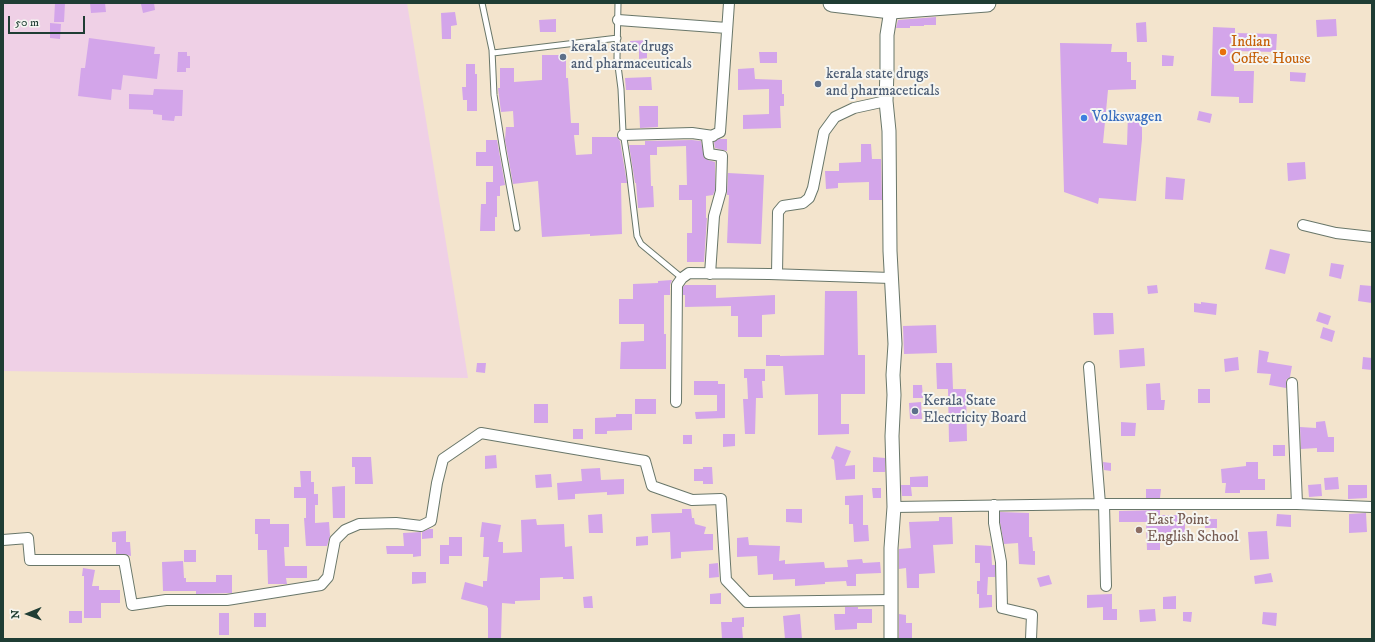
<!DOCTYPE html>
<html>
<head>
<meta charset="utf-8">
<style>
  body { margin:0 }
  #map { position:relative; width:1375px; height:642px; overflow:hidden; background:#f3e4cd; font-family:"IM FELL DW Pica",serif }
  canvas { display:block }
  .frame { position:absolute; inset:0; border:4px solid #1f3d34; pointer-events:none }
  .north { position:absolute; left:8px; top:594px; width:40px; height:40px; -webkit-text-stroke:3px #f6f6f2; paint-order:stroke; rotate:269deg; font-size:11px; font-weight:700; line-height:16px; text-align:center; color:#1f3d34 }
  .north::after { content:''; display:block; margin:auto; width:14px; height:18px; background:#1f3d34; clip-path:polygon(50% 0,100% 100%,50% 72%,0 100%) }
  .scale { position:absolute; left:8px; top:16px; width:77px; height:18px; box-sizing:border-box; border:2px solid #1f3d34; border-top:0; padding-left:5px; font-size:12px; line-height:14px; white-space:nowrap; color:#1f3d34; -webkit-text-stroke:3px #f6f6f2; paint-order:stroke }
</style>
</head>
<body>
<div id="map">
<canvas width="1375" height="642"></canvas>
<div class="frame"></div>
<div class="north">N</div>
<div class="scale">50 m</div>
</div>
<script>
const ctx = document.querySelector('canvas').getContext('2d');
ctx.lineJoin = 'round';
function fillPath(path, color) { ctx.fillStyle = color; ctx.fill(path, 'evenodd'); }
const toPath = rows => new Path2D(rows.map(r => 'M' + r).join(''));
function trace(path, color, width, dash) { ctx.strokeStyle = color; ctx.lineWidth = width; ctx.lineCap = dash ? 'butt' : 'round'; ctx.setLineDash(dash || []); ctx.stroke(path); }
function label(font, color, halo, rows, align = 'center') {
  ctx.font = font + ' "IM FELL DW Pica",serif'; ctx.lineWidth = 4; ctx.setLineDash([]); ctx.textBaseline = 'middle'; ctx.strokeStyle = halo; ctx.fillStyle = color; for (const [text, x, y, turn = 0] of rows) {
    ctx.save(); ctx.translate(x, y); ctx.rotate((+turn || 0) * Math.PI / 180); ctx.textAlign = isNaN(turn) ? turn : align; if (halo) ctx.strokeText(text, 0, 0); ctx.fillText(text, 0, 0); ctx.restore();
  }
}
fillPath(toPath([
  [3,3,407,3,468,378,3,371]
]), '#efd0e6');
fillPath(toPath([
  [55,3,65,3,64,22,54,22],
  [90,3,105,3,106,12,91,13],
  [149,3,154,3,155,10,143,13,141,4],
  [455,12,457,25,451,26,451,39,442,39,441,13],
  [936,17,936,25,924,25,924,26,910,26,910,28,896,28,898,20],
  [556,19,556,32,540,32,539,20],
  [1336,19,1337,36,1317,37,1316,20],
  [1146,22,1147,42,1137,42,1136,23],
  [50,23,61,24,60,39,50,38],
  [1213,27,1235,28,1235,33,1277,34,1276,52,1234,51,1234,71,1254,71,1253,103,1239,103,1239,97,1211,96],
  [89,38,155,47,154,54,160,54,157,79,123,75,121,90,112,89,111,100,78,96,81,68,85,68],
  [647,40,647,58,639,59,639,51,630,51,630,41],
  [1060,43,1112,44,1111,52,1127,52,1127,62,1131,62,1131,80,1136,80,1136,89,1108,90,1103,143,1127,145,1128,114,1142,114,1142,139,1136,201,1099,198,1098,204,1064,192],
  [178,52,187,52,187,56,190,56,190,68,186,68,186,72,177,72],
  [759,52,777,52,777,63,760,63],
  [542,55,566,55,566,78,568,78,571,123,579,123,579,135,574,135,576,155,592,154,592,137,617,137,620,141,627,183,621,183,622,234,590,236,590,234,542,237,538,181,513,184,505,140,506,127,514,127,513,111,501,112,498,88,500,88,500,68,514,68,514,82,542,80],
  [1162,55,1174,56,1173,66,1162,66],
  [466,64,475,64,475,74,477,74,477,111,467,111,467,100,463,100,462,87,466,87],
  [754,68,755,79,782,80,782,94,784,94,784,106,780,106,781,128,743,129,743,115,769,114,769,89,738,90,738,69],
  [1290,72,1306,73,1305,82,1290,81],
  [651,77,652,90,626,90,625,78],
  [154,89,183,90,182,116,175,116,174,121,162,120,162,115,153,114,153,110,129,109,129,94,153,95],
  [639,106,658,106,658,127,640,128],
  [1199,111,1212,114,1210,123,1197,120],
  [719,139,727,139,727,151,715,148,714,142],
  [486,140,497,140,505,185,500,186,500,196,497,196,497,217,495,217,495,231,480,231,481,204,486,204,486,182,493,182,493,166,476,166,476,152,486,152],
  [692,140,701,141,704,158,708,160,715,162,715,190,713,195,706,196,706,218,707,218,704,262,687,262,687,233,692,233,692,200,679,200,679,185,687,185,686,146,657,147,657,155,650,155,651,186,653,186,654,207,638,208,636,183,635,183,629,145,645,145,645,141],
  [861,144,871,144,872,159,881,159,882,200,869,200,869,182,838,183,838,188,826,189,825,171,839,171,839,163,861,162],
  [1305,162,1306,179,1288,181,1287,163],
  [728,173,764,175,761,244,727,243,729,195,727,195],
  [1166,177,1185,179,1183,200,1165,199],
  [1270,249,1290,254,1285,274,1265,269],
  [1331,263,1344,265,1341,279,1329,276],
  [672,280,670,285,670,295,664,295,664,334,666,334,666,369,620,369,621,342,644,341,644,324,619,324,619,299,633,299,633,284,658,283,658,281],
  [685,285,716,285,716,298,775,295,775,314,762,315,762,337,738,337,738,316,731,316,731,306,685,307,685,295,683,295,683,287],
  [1157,285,1158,293,1148,294,1147,286],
  [1360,285,1372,286,1372,303,1358,301],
  [825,291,857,291,858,355,865,355,865,394,841,394,841,424,849,424,849,434,818,435,818,394,785,395,783,366,766,366,766,355,780,355,780,356,824,355],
  [1201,302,1217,304,1216,315,1194,312,1194,303,1201,304],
  [1319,312,1331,316,1328,325,1316,321],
  [1093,313,1113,313,1114,334,1094,335],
  [936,325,937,353,904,354,903,326],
  [1323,327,1335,331,1332,342,1320,338],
  [1144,348,1145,366,1120,368,1119,350],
  [1259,350,1269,352,1267,362,1292,366,1290,377,1286,380,1286,388,1269,385,1271,374,1257,373],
  [1238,357,1239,370,1225,372,1224,359],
  [1363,357,1372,358,1372,370,1362,369],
  [477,363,486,363,485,373,476,372],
  [936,363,952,363,953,389,937,389],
  [744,369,765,369,765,381,762,381,763,398,756,398,755,434,745,434,743,399,748,399,747,378,744,378],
  [694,381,718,381,718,384,725,384,725,418,696,419,695,412,717,411,717,395,694,395],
  [1160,383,1161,400,1165,400,1164,410,1147,410,1146,384],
  [913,385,922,385,923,398,913,398],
  [948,389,966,389,967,441,949,442],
  [1198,389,1210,389,1210,403,1198,403],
  [635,399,656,399,656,414,635,414],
  [921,402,922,419,910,419,909,403],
  [534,404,548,404,548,423,534,423],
  [616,414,632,414,632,430,607,431,607,434,595,434,595,418,616,417],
  [1325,421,1328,437,1334,437,1334,452,1317,452,1317,448,1301,449,1300,427,1316,428,1316,422],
  [1121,422,1136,423,1135,436,1121,436],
  [573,429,583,429,583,439,573,439],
  [723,434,735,434,735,446,723,447],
  [683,435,692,435,692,444,683,444],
  [1273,445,1285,445,1285,456,1273,456],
  [836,446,851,451,845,466,855,465,855,479,836,480,834,460,831,458],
  [496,455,497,468,485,469,485,456],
  [352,457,371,457,373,484,355,484,355,467,352,467],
  [873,457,885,458,885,472,873,472],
  [1103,462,1111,463,1111,471,1104,470],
  [1246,462,1258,462,1258,479,1265,479,1265,490,1240,490,1240,493,1225,493,1226,483,1222,483,1221,469,1246,466],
  [703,467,712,467,713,484,703,484,703,481,694,481,694,469,703,469],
  [600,468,601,480,624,479,624,494,607,495,607,492,575,494,575,499,558,500,557,483,582,481,581,469],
  [300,471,311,471,311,482,314,482,314,494,318,494,318,505,315,505,315,523,329,522,330,536,327,546,306,546,304,518,306,518,306,498,294,498,294,487,301,487],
  [551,474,552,487,536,488,535,475],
  [928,476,928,487,911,487,912,496,902,496,901,485,910,485,910,477],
  [1338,477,1339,489,1325,490,1324,478],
  [1321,484,1322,496,1309,497,1308,485],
  [1348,485,1367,485,1367,498,1348,499],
  [345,486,345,518,333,518,332,487],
  [872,488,881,488,881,498,873,498],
  [1146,489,1161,489,1160,498,1146,498],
  [863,495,863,525,868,525,869,541,854,542,853,524,849,524,849,505,845,505,845,496],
  [682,509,691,509,692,518,694,518,695,524,706,527,704,534,713,534,713,550,681,552,681,558,671,559,670,532,652,533,651,514,682,513],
  [786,509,802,509,802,523,786,522],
  [1160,510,1160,515,1185,515,1185,534,1160,533,1160,550,1147,550,1146,522,1119,522,1119,511],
  [1000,512,1029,513,1029,537,1032,537,1033,551,1035,551,1035,565,1019,564,1018,543,1004,544,1000,522],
  [1366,513,1367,532,1349,533,1349,514],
  [602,514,603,533,589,533,588,515],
  [1277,514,1291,515,1291,527,1276,526],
  [939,517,952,517,953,544,933,545,935,573,919,574,919,588,907,588,906,568,899,569,899,549,911,548,909,522,939,521],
  [255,519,270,519,270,524,289,524,289,547,284,547,285,566,307,566,307,578,286,578,287,584,268,584,267,550,258,550,258,534,255,534],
  [536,519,537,525,564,524,565,547,572,546,574,579,563,579,563,577,540,578,540,600,515,601,515,604,502,603,501,639,488,639,488,608,487,607,487,606,461,599,465,582,483,587,483,581,487,581,489,557,483,557,484,537,480,537,482,522,501,525,498,542,503,542,503,553,522,552,521,520],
  [1205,519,1217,519,1217,528,1205,528],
  [429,529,433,529,433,538,422,539,422,532],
  [126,531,126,542,130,542,131,556,124,554,116,554,116,542,112,542,112,532],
  [1267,531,1269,559,1250,560,1248,532],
  [421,532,421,556,413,557,413,554,387,554,386,546,404,546,403,533],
  [648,536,648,545,636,546,636,537],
  [449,537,462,537,462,556,449,556,449,564,440,564,440,545,449,545],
  [748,537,749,545,780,546,779,561,785,560,785,564,824,562,825,568,848,567,847,560,862,559,863,563,880,562,881,573,856,574,856,586,847,586,846,581,825,582,825,584,795,586,795,579,773,580,773,574,758,575,757,556,737,557,737,538],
  [975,545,991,546,992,565,995,565,995,577,988,577,987,595,992,595,992,607,979,608,979,594,977,594,977,581,980,581,980,563,975,563],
  [184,550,196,550,196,562,184,562],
  [183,561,184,578,186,578,186,582,216,582,216,575,232,575,232,593,196,594,196,591,163,591,162,562],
  [718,563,719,577,709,578,709,564],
  [83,568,95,570,92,586,99,586,99,590,120,590,120,603,101,603,101,618,84,618,84,576,82,576],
  [412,572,426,572,426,583,412,584],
  [1271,573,1273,582,1255,584,1254,576],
  [1049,575,1052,584,1040,587,1037,578],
  [721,593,721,604,710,604,710,594],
  [1112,594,1112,609,1117,609,1117,620,1103,620,1103,607,1087,608,1087,595],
  [592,596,593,608,584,608,583,597],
  [1176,596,1176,609,1163,609,1163,597],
  [845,607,858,607,858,609,872,609,872,623,857,623,857,629,835,630,834,614,845,614],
  [1155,609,1156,621,1140,622,1139,610],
  [69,611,82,611,82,623,69,623],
  [1183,612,1192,612,1191,622,1183,621],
  [1263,612,1277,613,1276,626,1262,624],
  [219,613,229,613,229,635,219,635],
  [254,613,266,613,266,627,254,627],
  [800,614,802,639,785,639,783,616],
  [899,614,906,615,906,623,912,623,912,639,899,639],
  [744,617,744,627,742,627,743,639,722,639,721,622,732,622,732,618]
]), '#d3a5ea');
const service = toPath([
  [482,3,492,50,494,95,503,151,517,228],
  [618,3,617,58,621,89,623,132,629,170,637,236,641,244,682,278],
  [493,53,618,38]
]);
const minor = toPath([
  [618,20,727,28],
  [623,135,692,133,713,136],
  [1303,225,1336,233,1372,237],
  [710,274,714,216,721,191,722,156,709,154,707,138,720,132,729,3],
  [777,274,778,212,783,206,803,203,809,198,813,188,824,132,835,117,854,108,886,101],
  [1089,367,1100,504,1104,504,1106,586],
  [1292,383,1297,504],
  [676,402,677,285,682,278,689,273,769,274,891,278],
  [1104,504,1297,504,1372,507],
  [994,505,994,523,1001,562,1002,608,1032,615,1031,639],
  [894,507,1100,504],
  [3,540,28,538,30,560,124,560,132,605,166,600,227,600,321,585,328,577,335,540,345,530,359,524,396,523,421,526,431,521,437,483,443,459,481,433,645,461,652,486,692,500,721,499,726,580,747,602,891,600]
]);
const tertiary = toPath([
  [891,639,891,548,894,507,892,436,894,395,893,375,895,344,890,251,889,131,886,101,887,70,887,35,891,10]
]);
const trunk = toPath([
  [832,3,891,10,987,3]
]);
trace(service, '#69776a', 7);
trace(minor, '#69776a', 12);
trace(tertiary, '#69776a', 15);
trace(trunk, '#69776a', 19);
trace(service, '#fff', 5);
trace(minor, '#fff', 10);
trace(tertiary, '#fff', 13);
trace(trunk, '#fff', 17);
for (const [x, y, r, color] of [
  [1223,52,4,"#e8710a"],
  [563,57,4,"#5c6f8a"],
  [818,84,4,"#5c6f8a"],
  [1084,118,4,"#3f7fe0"],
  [915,411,4,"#5c6f8a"],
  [1139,530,4,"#8d6e63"]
]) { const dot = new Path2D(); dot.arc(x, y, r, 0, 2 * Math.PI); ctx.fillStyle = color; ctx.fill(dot); trace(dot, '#f6f6f2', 1.5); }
label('15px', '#c56008', '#f6f6f2', [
  ["Indian",1231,43],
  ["Coffee House",1231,60]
], 'left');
label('15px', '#4e5e75', '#f6f6f2', [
  ["kerala state drugs",571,48],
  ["and pharmaceuticals",571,65],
  ["kerala state drugs",826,75],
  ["and pharmaceticals",826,92],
  ["Kerala State",923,402],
  ["Electricity Board",923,419]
], 'left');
label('15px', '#366cbe', '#f6f6f2', [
  ["Volkswagen",1092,118]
], 'left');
label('15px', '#785e54', '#f6f6f2', [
  ["East Point",1147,521],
  ["English School",1147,538]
], 'left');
</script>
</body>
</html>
